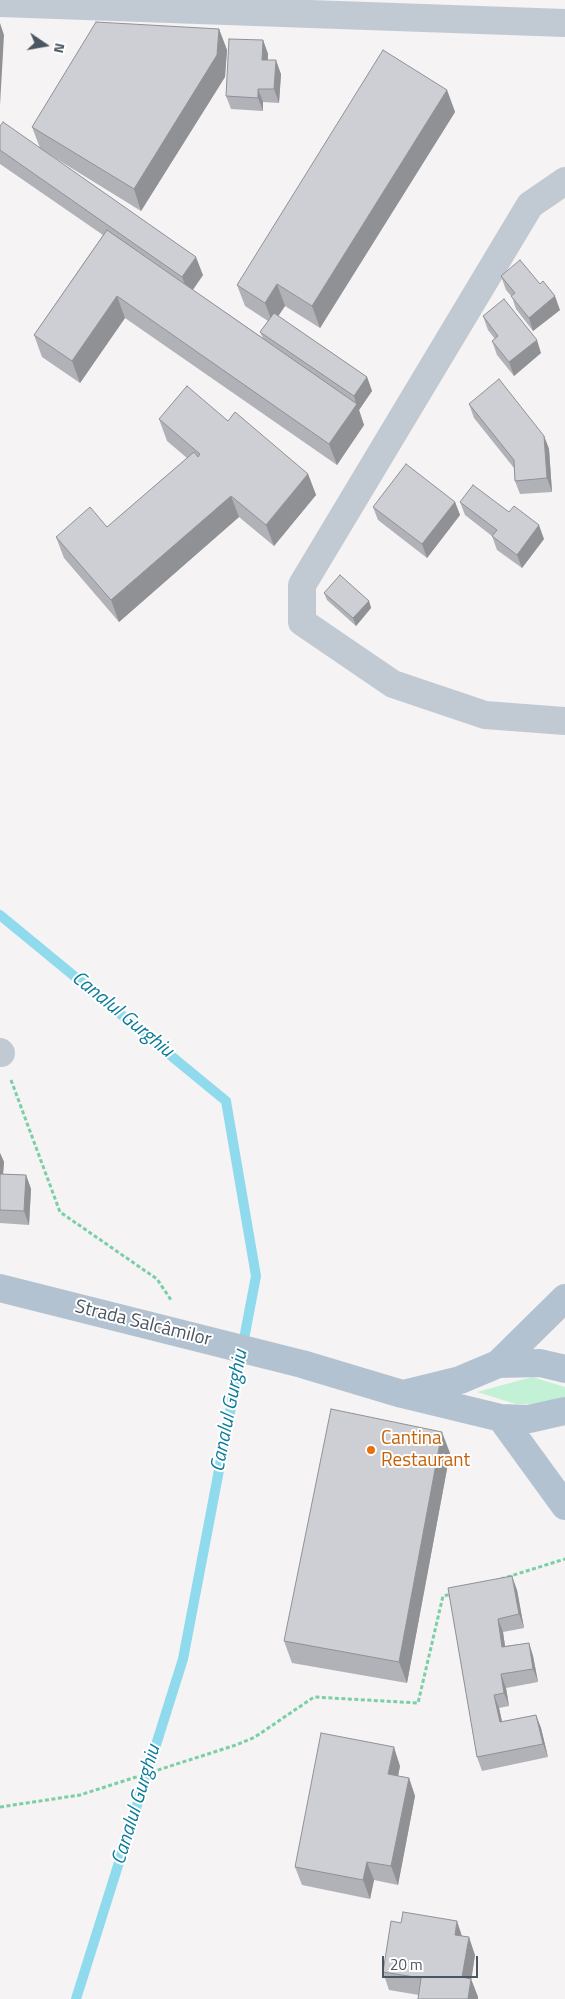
<!DOCTYPE html>
<html>
<head>
<meta charset="utf-8">
<style>
  body { margin:0 }
  #map { position:relative; width:565px; height:1999px; overflow:hidden; background:#f5f3f3; font-family:"Titillium Web",sans-serif }
  canvas { display:block }
  .north { position:absolute; left:20px; top:20px; width:50px; height:50px; -webkit-text-stroke:4px #fff; paint-order:stroke; rotate:102deg; font-size:14px; font-weight:700; line-height:20px; text-align:center; color:#4a5661 }
  .north::after { content:''; display:block; margin:auto; width:18px; height:22px; background:#4a5661; clip-path:polygon(50% 0,100% 100%,50% 72%,0 100%) }
  .scale { position:absolute; left:382px; top:1956px; width:96px; height:22px; box-sizing:border-box; border:2px solid #4a5661; border-top:0; padding-left:6px; font-size:15px; line-height:18px; white-space:nowrap; color:#4a5661; -webkit-text-stroke:4px #fff; paint-order:stroke }
</style>
</head>
<body>
<div id="map">
<canvas width="565" height="1999"></canvas>
<div class="north">N</div>
<div class="scale">20 m</div>
</div>
<script>
const ctx = document.querySelector('canvas').getContext('2d');
ctx.lineJoin = 'round';
function fillPath(path, color) { ctx.fillStyle = color; ctx.fill(path, 'evenodd'); }
const toPath = rows => new Path2D(rows.map(r => 'M' + r).join(''));
function trace(path, color, width, dash) { ctx.strokeStyle = color; ctx.lineWidth = width; ctx.lineCap = dash ? 'butt' : 'round'; ctx.setLineDash(dash || []); ctx.stroke(path); }
function label(font, color, halo, rows, align = 'center') {
  ctx.font = font + ' "Titillium Web",sans-serif'; ctx.lineWidth = 4; ctx.setLineDash([]); ctx.textBaseline = 'middle'; ctx.strokeStyle = halo; ctx.fillStyle = color; for (const [text, x, y, turn = 0] of rows) {
    ctx.save(); ctx.translate(x, y); ctx.rotate((+turn || 0) * Math.PI / 180); ctx.textAlign = isNaN(turn) ? turn : align; if (halo) ctx.strokeText(text, 0, 0); ctx.fillText(text, 0, 0); ctx.restore();
  }
}
fillPath(toPath([
  [532,1377,565,1387,565,1397,546,1404,516,1404,477,1392]
]), '#c3f1d5');
trace(toPath([
  [0,915,226,1101,256,1276,183,1659,76,1999]
]), '#90daee', 10);
trace(toPath([
  [11,1080,60,1212,157,1279,171,1300],
  [501,1579,565,1559],
  [0,1807,80,1795,236,1745,255,1737,314,1697,418,1703,443,1596,452,1594]
]), '#7ad0a6', 3, [4, 2.5]);
trace(toPath([
  [0,3,565,23],
  [565,181,530,205,302,585,302,622,393,684,485,715,565,721],
  [0,1052,1,1053]
]), '#c1cad2', 28);
trace(toPath([
  [0,1288,302,1364,402,1394,501,1418,529,1419,565,1411],
  [498,1364,565,1298],
  [407,1393,460,1380,498,1364,540,1363,565,1369],
  [501,1418,565,1506]
]), '#b3c2d1', 28);
fillPath(toPath([
  [219,29,227,50,225,77,141,211,47,153,203,275,193,290,263,338,260,332,268,321,245,306,237,285,447,90,455,112,320,328,285,306,278,316,367,377,372,391,359,410,364,425,337,465,125,318,80,383,42,357,34,335,103,235,0,164,0,126,40,148,32,127],
  [263,40,268,54,268,60,281,74,279,103,263,102,263,111,231,109,226,96],
  [501,276,560,310,533,331,516,309,512,297,506,290],
  [483,316,541,353,514,376,497,355,492,341,495,339,488,330],
  [469,404,544,436,549,449,552,492,520,494,515,481,514,468,474,418],
  [159,419,228,421,308,474,316,495,274,546,239,517,119,622,64,558,56,537,107,527,187,458,167,441],
  [455,502,460,515,427,558,378,520,373,507],
  [460,502,544,539,522,568,497,550,492,536,465,515],
  [324,593,369,601,371,608,356,626,327,600],
  [0,1153,4,1162,3,1174,26,1175,31,1189,29,1225,0,1223],
  [450,1453,407,1683,292,1663,284,1641],
  [448,1588,517,1590,524,1628,503,1632,505,1646,529,1643,533,1656,538,1682,506,1688,509,1706,499,1708,502,1722,536,1715,541,1728,548,1757,482,1771,477,1757],
  [400,1766,398,1776,409,1778,415,1796,398,1885,374,1880,370,1899,302,1885,295,1867],
  [462,1936,475,1955,471,1979,478,1997,419,1995,389,1990,383,1972]
]), '#b0b2b7');
fillPath(toPath([
  [0,23,4,35,0,105],
  [219,29,227,50,225,77,141,211,134,189],
  [263,40,268,54,267,73,262,60],
  [276,60,281,74,279,103,274,89],
  [258,89,263,102,263,111,258,98],
  [447,90,455,112,320,328,312,306],
  [196,257,203,275,189,295,182,277],
  [277,284,285,306,273,324,265,303],
  [117,296,125,318,80,383,72,361],
  [555,296,560,310,533,331,529,318],
  [537,340,541,353,514,376,509,362],
  [367,377,372,391,359,410,364,425,337,465,329,444,356,404,354,396],
  [544,436,549,449,552,492,547,478],
  [308,474,316,495,274,546,266,525],
  [231,496,239,517,119,622,111,600],
  [455,502,460,515,427,558,422,544],
  [539,525,544,539,522,568,517,555],
  [369,601,371,608,356,626,353,618],
  [0,1153,4,1162,2,1187,0,1181],
  [26,1175,31,1189,29,1225,24,1211],
  [442,1432,450,1453,407,1683,399,1662],
  [512,1576,517,1590,524,1628,519,1614],
  [498,1619,503,1632,507,1660,502,1647],
  [529,1643,533,1656,538,1682,533,1669],
  [501,1674,506,1688,509,1706,504,1693],
  [494,1695,499,1708,505,1735,500,1722],
  [536,1715,541,1728,548,1757,543,1744],
  [394,1747,400,1766,395,1792,388,1774],
  [409,1778,415,1796,398,1885,391,1866],
  [367,1862,374,1880,370,1899,363,1880],
  [457,1921,463,1939,455,1935],
  [469,1937,475,1955,470,1989,471,1979,478,1997,478,1999,468,1999,462,1977]
]), '#909195');
const building = toPath([
  [96,22,219,29,217,55,134,189,32,127,96,22],
  [229,39,263,40,262,60,276,60,274,89,258,89,258,98,226,96,229,39],
  [383,50,447,90,312,306,277,284,265,303,237,285,383,50],
  [3,122,196,257,182,277,0,150,0,126,3,122],
  [107,230,357,404,329,444,117,296,72,361,34,335,107,230],
  [520,260,540,284,543,281,555,296,529,318,511,296,515,293,501,276,520,260],
  [504,299,537,340,509,362,492,341,498,336,483,316,504,299],
  [274,313,367,377,354,396,260,332,274,313],
  [499,379,544,436,547,478,515,481,514,460,469,404,499,379],
  [187,386,228,421,235,412,308,474,266,525,231,496,111,600,56,537,90,507,107,527,194,452,198,457,200,454,159,419,187,386],
  [406,464,455,502,422,544,373,507,406,464],
  [473,485,509,512,514,506,539,525,517,555,492,536,497,530,460,502,473,485],
  [340,575,369,601,353,618,324,593,340,575],
  [0,1174,26,1175,24,1211,0,1210,0,1174],
  [331,1409,442,1432,399,1662,284,1641,331,1409],
  [512,1576,519,1614,498,1619,502,1647,529,1643,533,1669,501,1674,504,1693,494,1695,500,1722,536,1715,543,1744,477,1757,448,1588,512,1576],
  [321,1733,394,1747,388,1774,409,1778,391,1866,367,1862,363,1880,295,1867,321,1733],
  [403,1912,457,1921,455,1935,469,1937,462,1977,471,1979,468,1999,418,1999,421,1978,383,1972,391,1921,401,1923,403,1912]
]);
fillPath(building, '#cdcfd5');
trace(building, '#909195', 1);
for (const [x, y, r, color] of [
  [371,1450,5,"#e8710a"]
]) { const dot = new Path2D(); dot.arc(x, y, r, 0, 2 * Math.PI); ctx.fillStyle = color; ctx.fill(dot); trace(dot, '#fff', 2); }
label('19px', '#4a5661', '#fff', [
  ["Strada Salcâmilor",143,1324,14]
]);
label('19px', '#c56008', '#fff', [
  ["Cantina",381,1439],
  ["Restaurant",381,1461]
], 'left');
label('italic 20px', '#0c7c9b', '#fff', [
  ["Canalul Gurghiu",122,1015,39],
  ["Canalul Gurghiu",230,1411,-79],
  ["Canalul Gurghiu",137,1805,-73]
]);
</script>
</body>
</html>
